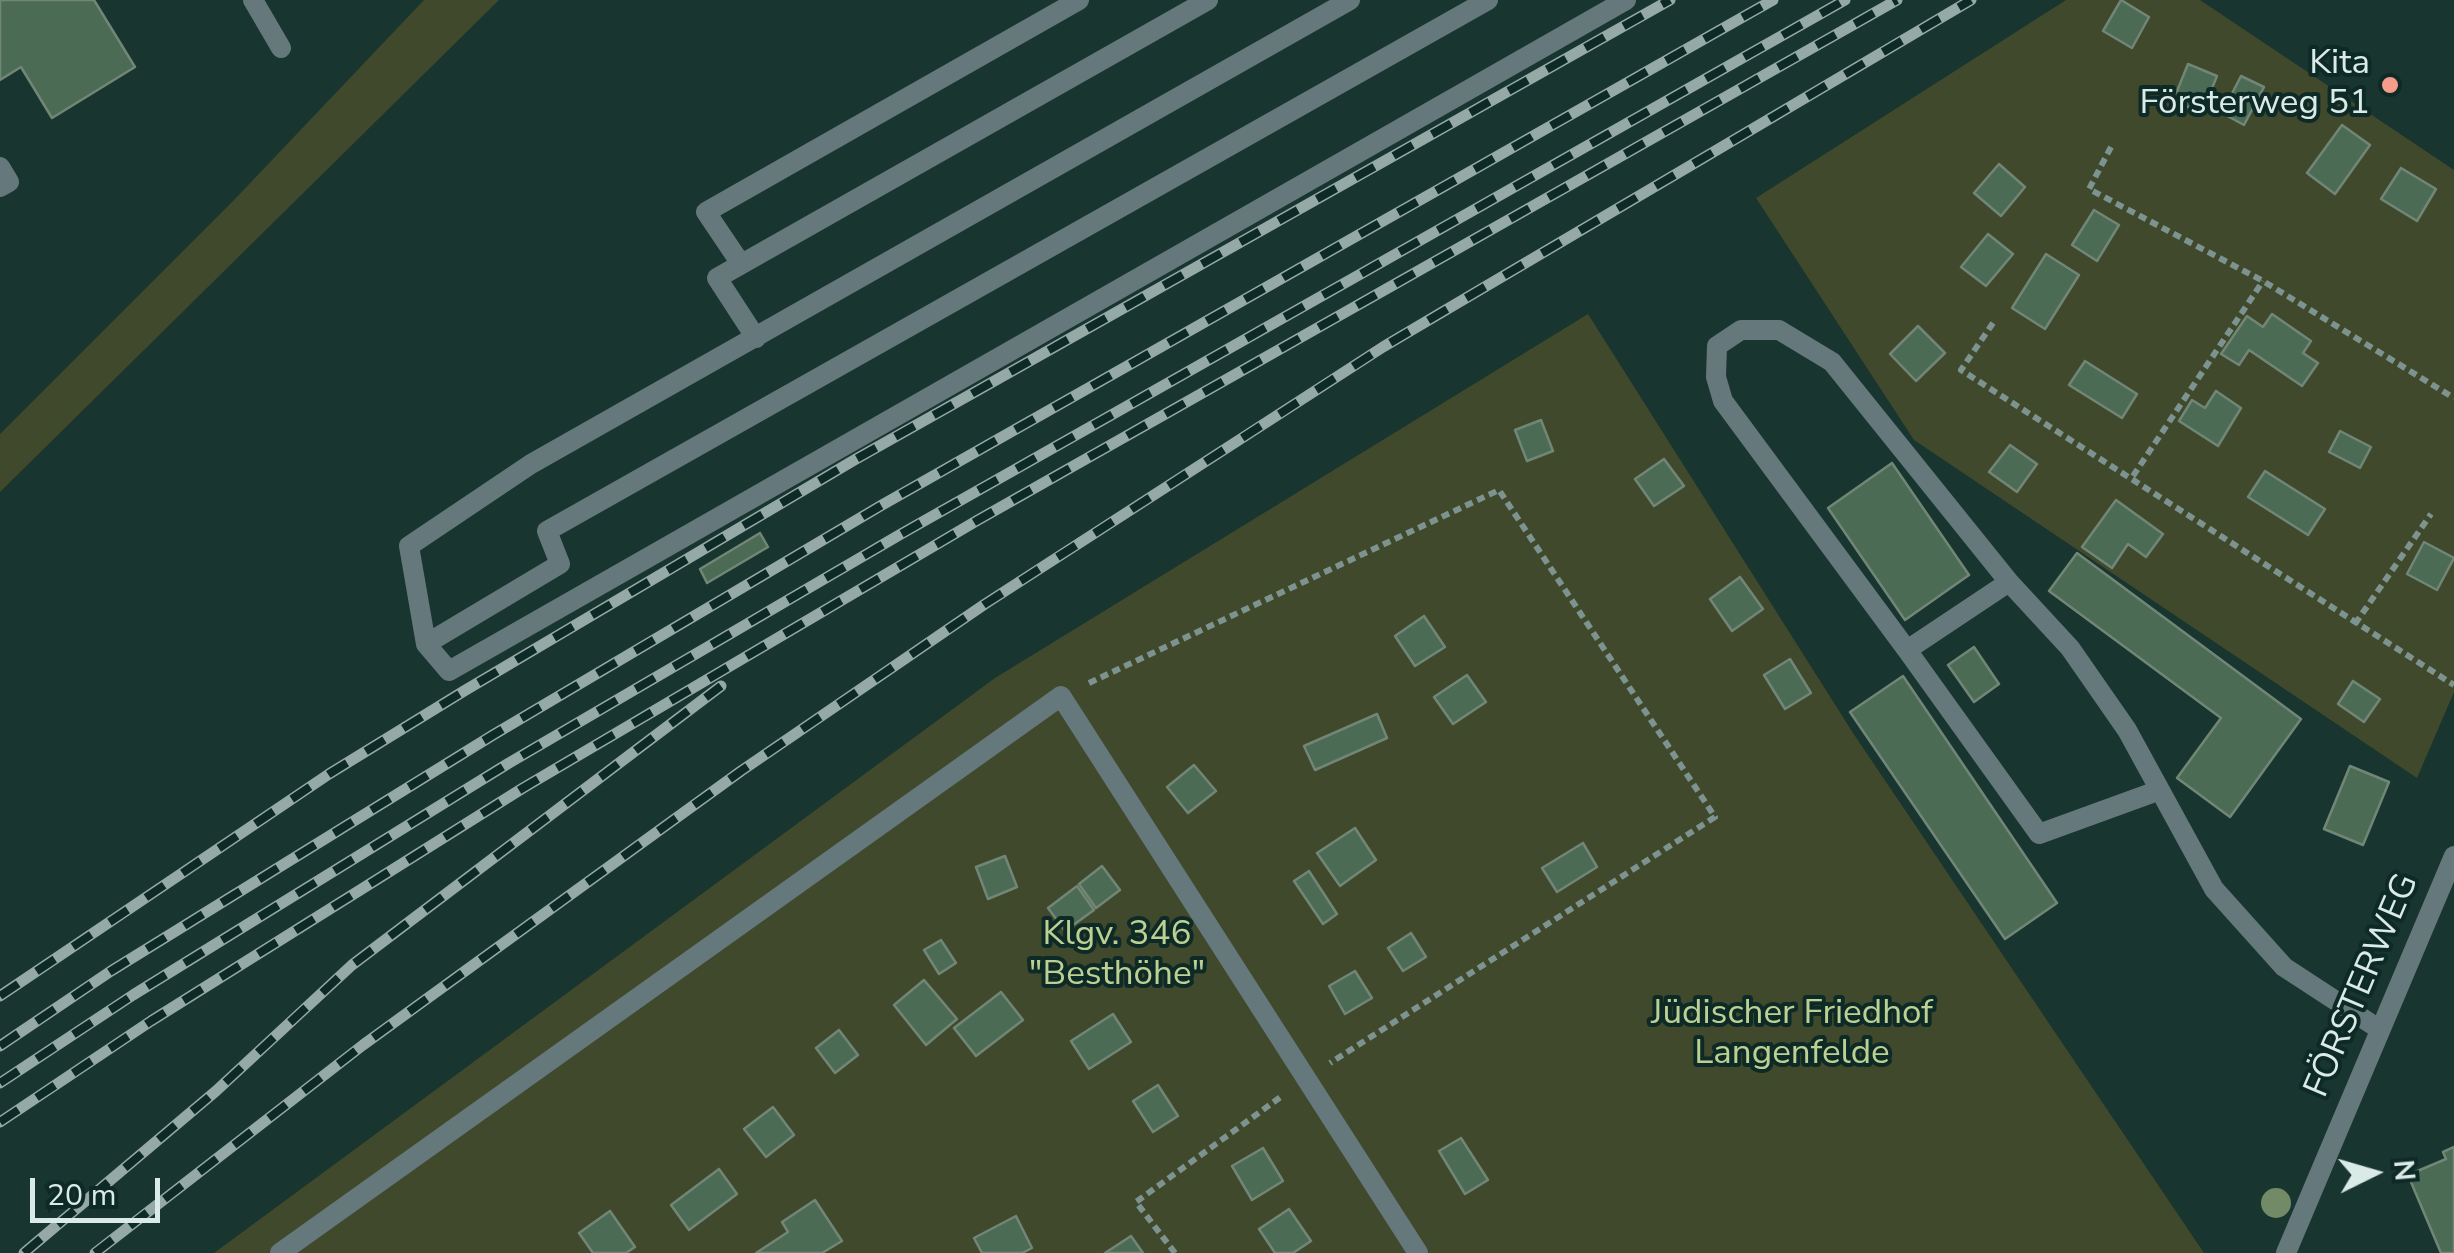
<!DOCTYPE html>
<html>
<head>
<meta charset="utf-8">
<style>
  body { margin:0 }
  #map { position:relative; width:2454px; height:1253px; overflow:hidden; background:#193530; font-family:"Nunito Sans",sans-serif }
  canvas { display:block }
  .north { position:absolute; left:2324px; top:1123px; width:100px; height:100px; -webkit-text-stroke:8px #0e2a26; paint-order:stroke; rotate:85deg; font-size:28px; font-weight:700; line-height:40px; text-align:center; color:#daeae7 }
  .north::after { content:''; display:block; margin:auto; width:35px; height:45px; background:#daeae7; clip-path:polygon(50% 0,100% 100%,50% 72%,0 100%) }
  .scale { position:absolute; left:30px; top:1178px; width:130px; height:45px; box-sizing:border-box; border:5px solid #daeae7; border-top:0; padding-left:12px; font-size:30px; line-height:35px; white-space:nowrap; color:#daeae7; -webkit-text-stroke:8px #0e2a26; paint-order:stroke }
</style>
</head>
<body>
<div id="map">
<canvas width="2454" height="1253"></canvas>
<div class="north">N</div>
<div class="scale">20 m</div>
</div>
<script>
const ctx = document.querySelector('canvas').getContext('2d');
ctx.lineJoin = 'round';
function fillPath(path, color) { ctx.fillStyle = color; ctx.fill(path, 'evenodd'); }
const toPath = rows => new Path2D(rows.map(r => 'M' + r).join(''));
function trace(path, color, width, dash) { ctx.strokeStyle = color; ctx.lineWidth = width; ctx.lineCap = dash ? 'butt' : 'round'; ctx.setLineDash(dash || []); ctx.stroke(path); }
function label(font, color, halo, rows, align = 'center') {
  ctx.font = font + ' "Nunito Sans",sans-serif'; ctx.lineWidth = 8; ctx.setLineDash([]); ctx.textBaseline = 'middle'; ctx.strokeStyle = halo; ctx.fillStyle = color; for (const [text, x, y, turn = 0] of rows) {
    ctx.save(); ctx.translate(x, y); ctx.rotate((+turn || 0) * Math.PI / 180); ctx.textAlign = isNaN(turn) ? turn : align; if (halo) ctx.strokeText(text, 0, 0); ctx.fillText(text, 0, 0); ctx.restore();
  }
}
fillPath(toPath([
  [424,0,499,0,0,492,0,434,235,199],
  [2066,0,2200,0,2454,170,2454,692,2417,778,1914,440,1756,198],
  [1588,314,1853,733,2204,1253,214,1253,995,678]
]), '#40492b');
const building = toPath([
  [0,0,94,0,135,67,52,118,21,67,0,80,0,0],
  [2121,0,2149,17,2132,48,2103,31,2121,0],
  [2188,64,2217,76,2202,113,2173,101,2188,64],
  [2241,76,2264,87,2244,125,2222,113,2241,76],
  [2342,125,2370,145,2335,194,2307,173,2342,125],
  [1999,164,2025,187,2001,216,1974,193,1999,164],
  [2401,168,2436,189,2417,221,2381,199,2401,168],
  [2094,210,2119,225,2097,261,2072,245,2094,210],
  [1988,234,2013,254,1986,286,1961,267,1988,234],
  [2046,254,2079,275,2045,329,2012,308,2046,254],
  [2272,314,2311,341,2303,353,2318,363,2302,386,2249,350,2239,365,2221,354,2247,316,2263,327,2272,314],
  [1918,326,1945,353,1916,381,1890,354,1918,326],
  [2085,361,2137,394,2122,418,2069,385,2085,361],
  [2216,391,2241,408,2218,446,2179,421,2192,400,2205,408,2216,391],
  [1541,420,1553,451,1527,461,1515,430,1541,420],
  [2340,431,2371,447,2360,468,2329,452,2340,431],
  [2010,445,2037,464,2017,492,1989,472,2010,445],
  [1664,459,1684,486,1654,506,1635,479,1664,459],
  [1892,463,1969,575,1905,620,1828,508,1892,463],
  [2265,471,2325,509,2308,535,2248,497,2265,471],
  [2116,500,2163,534,2146,557,2128,544,2112,568,2082,547,2116,500],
  [760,533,768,547,707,583,700,569,760,533],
  [2424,542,2454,558,2437,590,2407,574,2424,542],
  [2077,553,2301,719,2230,817,2177,778,2221,718,2049,591,2077,553],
  [1740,577,1763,609,1732,631,1710,599,1740,577],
  [1424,616,1445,647,1415,666,1395,636,1424,616],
  [1974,647,1999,684,1974,702,1948,665,1974,647],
  [1790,659,1811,693,1785,709,1764,675,1790,659],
  [1467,675,1486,702,1453,724,1434,697,1467,675],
  [1903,676,2057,903,2005,939,1850,712,1903,676],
  [2353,681,2380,699,2364,722,2338,704,2353,681],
  [1377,714,1387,738,1315,770,1304,746,1377,714],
  [1194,765,1216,791,1188,813,1167,787,1194,765],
  [2350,766,2389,782,2363,845,2324,829,2350,766],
  [1355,828,1376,860,1340,886,1317,853,1355,828],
  [1583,843,1597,867,1557,892,1542,868,1583,843],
  [1005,856,1017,887,988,899,976,867,1005,856],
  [1102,866,1120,890,1096,908,1079,884,1102,866],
  [1309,871,1337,914,1323,924,1294,881,1309,871],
  [1077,886,1094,910,1065,931,1048,908,1077,886],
  [1411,933,1426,957,1403,971,1388,948,1411,933],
  [941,940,956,963,939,974,924,950,941,940],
  [1355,971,1372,998,1345,1014,1329,986,1355,971],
  [924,980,957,1019,926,1045,894,1005,924,980],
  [1001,992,1023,1020,976,1056,954,1028,1001,992],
  [1113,1014,1131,1042,1089,1069,1071,1041,1113,1014],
  [839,1030,858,1055,835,1073,816,1048,839,1030],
  [1158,1085,1178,1116,1153,1132,1133,1101,1158,1085],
  [773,1107,794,1135,766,1157,744,1129,773,1107],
  [1461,1138,1488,1180,1465,1194,1439,1151,1461,1138],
  [2454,1147,2454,1253,2441,1253,2408,1175,2446,1159,2443,1152,2454,1147],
  [1263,1148,1283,1181,1252,1200,1232,1166,1263,1148],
  [719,1169,737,1194,689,1230,671,1205,719,1169],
  [815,1200,842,1241,822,1253,756,1253,788,1232,782,1222,815,1200],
  [1289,1209,1311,1241,1293,1253,1275,1253,1259,1229,1289,1209],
  [610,1211,635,1247,626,1253,593,1253,579,1233,610,1211],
  [1016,1216,1032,1248,1022,1253,982,1253,974,1238,1016,1216],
  [1131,1236,1143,1253,1105,1253,1131,1236]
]);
fillPath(building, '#4c6b54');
trace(building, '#718676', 2.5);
trace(toPath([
  [2111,147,2089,189,2263,281,2454,398],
  [1993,323,1961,370,2454,685],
  [2133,476,2263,281],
  [2355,624,2431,514],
  [1089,683,1499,490,1715,817,1330,1063],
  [1175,1253,1136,1202,1282,1096]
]), '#7d938f', 6, [8, 5]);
trace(toPath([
  [253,0,281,48],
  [1488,0,547,531,560,564,426,644,449,671,1626,0],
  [0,167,9,182,0,187],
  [741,264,706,212,1079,0],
  [756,338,717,278,1208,0],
  [2009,582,1907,650,1723,401,1716,377,1717,346,1741,330,1779,330,1832,362,2009,582,2070,648,2127,730,2214,889,2284,967,2379,1029],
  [426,644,409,546,531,464,1350,0],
  [1907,650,2039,834,2160,790],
  [280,1253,1061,696,1418,1253]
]), '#65787c', 20);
trace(toPath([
  [2286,1253,2454,856]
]), '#65787c', 20);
const rail = toPath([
  [0,996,329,774,464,691,856,459,1670,0],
  [0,1046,111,971,493,735,882,505,1773,0],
  [0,1083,133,995,509,763,901,534,1845,0],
  [0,1122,151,1021,523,788,978,520,1897,0],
  [24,1253,216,1091,352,965,721,686],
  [95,1253,363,1045,741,771,985,604,1383,347,1971,0]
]);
trace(rail, '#95a9a6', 11);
trace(rail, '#0e2a26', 8, [22]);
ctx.fillStyle = '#738a67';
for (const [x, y] of [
  [2276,1203]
]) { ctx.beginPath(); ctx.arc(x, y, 15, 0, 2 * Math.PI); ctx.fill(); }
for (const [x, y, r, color] of [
  [2390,85,10,"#f49d8b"]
]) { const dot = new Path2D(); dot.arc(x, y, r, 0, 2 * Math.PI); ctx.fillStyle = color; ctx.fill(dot); trace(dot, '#0e2a26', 4); }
label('35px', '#daeae7', '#0e2a26', [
  ["Kita",2370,65],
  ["Försterweg 51",2370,105]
], 'right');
label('35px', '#bdd094', '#0e2a26', [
  ["Klgv. 346",1117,936],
  ["\"Besthöhe\"",1117,976],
  ["Jüdischer Friedhof",1792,1015],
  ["Langenfelde",1792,1055]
]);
label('35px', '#daeae7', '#0e2a26', [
  ["FÖRSTERWEG",2363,986,-67]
]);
</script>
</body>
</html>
